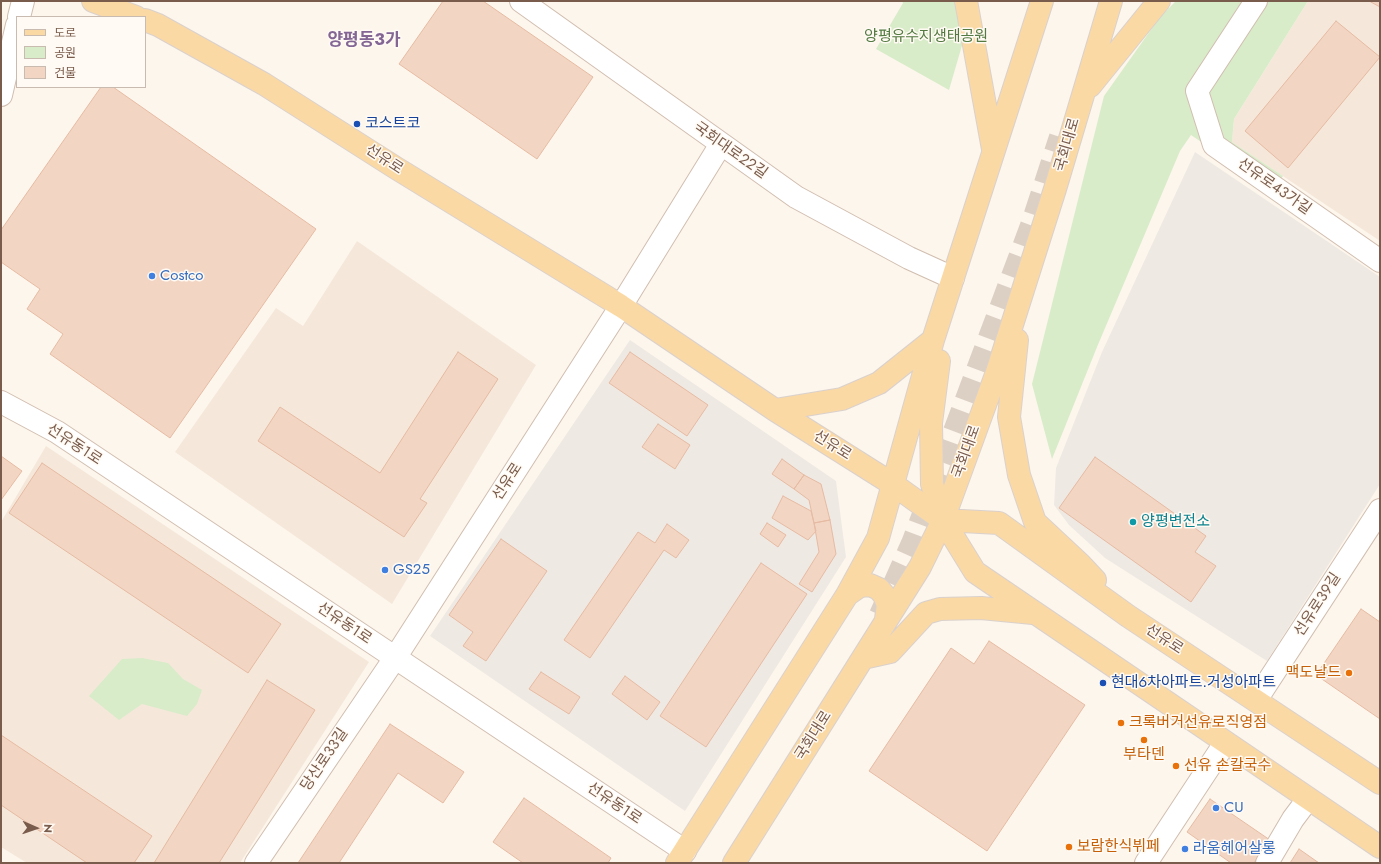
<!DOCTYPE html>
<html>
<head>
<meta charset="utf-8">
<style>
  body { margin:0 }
  #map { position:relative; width:1381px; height:864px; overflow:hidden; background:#fdf6ec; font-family:Jost,"Noto Sans KR",sans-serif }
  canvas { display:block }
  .frame { position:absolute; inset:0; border:2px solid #7a5c4d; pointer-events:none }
  .legend { position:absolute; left:16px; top:16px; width:130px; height:72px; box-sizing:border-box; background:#fffaf3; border:1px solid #cabbb1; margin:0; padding:5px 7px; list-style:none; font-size:12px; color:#7a5c4d }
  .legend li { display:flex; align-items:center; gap:8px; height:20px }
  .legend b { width:20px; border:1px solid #cabbb1 }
  .north { position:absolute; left:16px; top:808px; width:40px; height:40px; -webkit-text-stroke:3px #fffaf3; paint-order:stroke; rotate:92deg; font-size:11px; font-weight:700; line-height:16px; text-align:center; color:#7a5c4d }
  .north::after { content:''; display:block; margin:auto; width:14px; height:18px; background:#7a5c4d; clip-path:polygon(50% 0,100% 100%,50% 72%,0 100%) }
</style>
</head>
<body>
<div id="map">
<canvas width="1381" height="864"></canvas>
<div class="frame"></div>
<ul class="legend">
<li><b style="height:5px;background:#fbd9a5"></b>도로</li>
<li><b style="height:11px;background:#d8ecc9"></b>공원</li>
<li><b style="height:11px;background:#f3d5c3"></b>건물</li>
</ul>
<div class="north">N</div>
</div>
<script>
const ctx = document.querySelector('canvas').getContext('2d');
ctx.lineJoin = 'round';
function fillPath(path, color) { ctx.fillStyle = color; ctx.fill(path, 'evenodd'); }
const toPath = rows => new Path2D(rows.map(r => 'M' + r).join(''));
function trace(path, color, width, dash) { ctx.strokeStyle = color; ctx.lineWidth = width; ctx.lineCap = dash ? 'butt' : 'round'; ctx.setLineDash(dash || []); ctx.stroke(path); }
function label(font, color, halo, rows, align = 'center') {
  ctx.font = font + ' Jost,"Noto Sans KR",sans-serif'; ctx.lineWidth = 3; ctx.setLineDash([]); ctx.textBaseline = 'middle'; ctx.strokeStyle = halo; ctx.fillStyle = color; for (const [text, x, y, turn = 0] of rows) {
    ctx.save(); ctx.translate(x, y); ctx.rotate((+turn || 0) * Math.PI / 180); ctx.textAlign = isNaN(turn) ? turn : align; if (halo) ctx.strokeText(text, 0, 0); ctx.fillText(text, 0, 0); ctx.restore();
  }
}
fillPath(toPath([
  [1308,1,1380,1,1380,241,1232,142,1234,119],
  [357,241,536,365,392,604,175,452,276,308,303,326],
  [46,446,369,662,240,863,27,863,1,847,1,522]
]), '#f5e8da');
fillPath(toPath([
  [1195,152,1380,277,1380,484,1267,661,1105,558,1069,525,1054,505,1056,468,1102,352],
  [630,340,836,481,846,557,685,811,430,636]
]), '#efe9e4');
fillPath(toPath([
  [902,1,955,1,963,42,949,90,876,49,903,3],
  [1176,1,1308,1,1234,119,1232,142,1283,176,1273,191,1191,135,1180,151,1097,347,1052,459,1032,384,1104,96,1160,17],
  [142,658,168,663,183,679,202,690,197,704,187,716,142,704,119,720,89,696,122,659]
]), '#d8ecc9');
const building = toPath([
  [443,1,483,1,593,77,537,159,399,64,443,1],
  [1369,1,1380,1,1380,7,1369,1],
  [1336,21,1380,57,1288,168,1245,131,1336,21],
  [101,87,113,87,316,229,170,438,50,354,63,334,27,309,40,289,1,262,1,230,101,87],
  [458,352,498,379,420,499,427,503,404,537,258,441,280,407,380,473,458,352],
  [630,352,708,405,687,436,609,383,630,352],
  [658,424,690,445,675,469,642,447,658,424],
  [1,456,22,471,1,500,1,456],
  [1095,457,1206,536,1195,552,1216,566,1191,602,1059,508,1095,457],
  [782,459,804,475,794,489,772,474,782,459],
  [42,463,281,624,248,673,9,513,42,463],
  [804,475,821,484,830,520,814,523,809,500,794,489,804,475],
  [783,496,811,511,816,531,808,540,772,518,783,496],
  [830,520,836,554,812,592,799,584,819,552,814,523,830,520],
  [767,523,786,535,778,547,760,534,767,523],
  [667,524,689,540,676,558,664,550,590,658,564,640,638,532,655,543,667,524],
  [501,539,547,571,486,661,463,646,473,632,449,615,501,539],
  [761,563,807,594,706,747,660,716,761,563],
  [1361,609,1380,622,1380,719,1316,675,1361,609],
  [989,641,1085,705,987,851,869,771,951,648,974,664,989,641],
  [541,672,580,697,569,714,529,689,541,672],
  [625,676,660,702,647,720,612,694,625,676],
  [267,680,315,710,219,863,154,863,267,680],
  [390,724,464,772,443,803,398,773,339,863,298,863,390,724],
  [1,735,152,836,134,863,87,863,1,805,1,735],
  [524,798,611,858,608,863,523,863,493,842,524,798],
  [1210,799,1270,840,1254,863,1231,863,1187,832,1210,799],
  [1299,849,1319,863,1290,863,1299,849]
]);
fillPath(building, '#f3d5c3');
trace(building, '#e6bba3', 1);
trace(toPath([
  [880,615,913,541,1032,223,1060,137]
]), '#dcd0c4', 22, [22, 11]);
const minor = toPath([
  [521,1,796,197,909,258,953,278],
  [1256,1,1197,91,1214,145,1380,261],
  [19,17,23,1],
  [1,95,17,25],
  [1,402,57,432,685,851],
  [1256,700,1380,510],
  [256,863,395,658,621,306,721,144],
  [1146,863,1225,743],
  [1267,863,1293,819,1308,799]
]);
const major = toPath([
  [93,1,136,17],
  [966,1,993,149],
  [145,20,158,25,264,84,396,168,621,306,775,410,894,485,943,520,975,572,1380,847],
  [1090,86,1159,1],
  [1017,340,1009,417,1019,475,1035,522,1080,564,1095,580],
  [939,361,931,423,932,484,943,520],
  [775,410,842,399,879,383,933,340],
  [943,520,999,523,1128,616,1380,783],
  [847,595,860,586,870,585,879,589,884,595,888,605,886,619],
  [863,658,890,652,926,613,940,609,981,608,1033,613],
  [677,863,847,595,878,538,933,340,1042,1],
  [734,863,920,567,943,520,997,372,1055,189,1111,1]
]);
trace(minor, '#d1beb0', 24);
trace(major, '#dad1cd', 24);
trace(minor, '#fff', 22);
trace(major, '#fbd9a5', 22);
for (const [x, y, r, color] of [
  [357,124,4,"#1a4fb4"],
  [152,276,4,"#3f7fe0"],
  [1133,522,4,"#0f9aa8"],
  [385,570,4,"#3f7fe0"],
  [1349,673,4,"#e8710a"],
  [1103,683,4,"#1a4fb4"],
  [1121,723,4,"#e8710a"],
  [1144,740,4,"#e8710a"],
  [1176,766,4,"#e8710a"],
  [1216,808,4,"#3f7fe0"],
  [1069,847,4,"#e8710a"],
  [1185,849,4,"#3f7fe0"]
]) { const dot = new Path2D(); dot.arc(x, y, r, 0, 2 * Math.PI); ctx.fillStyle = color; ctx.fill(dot); trace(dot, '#fffaf3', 1.5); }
label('15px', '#537a41', '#fffaf3', [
  ["양평유수지생태공원",926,37]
]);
label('15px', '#164399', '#fffaf3', [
  ["코스트코",365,124],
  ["현대6차아파트.거성아파트",1111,683]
], 'left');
label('15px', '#7a5c4d', '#fffaf3', [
  ["국회대로",1068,145,-74],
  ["국회대로22길",730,151,35],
  ["선유로",384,160,33],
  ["선유로43가길",1274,187,35],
  ["선유동1로",74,445,33],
  ["선유로",832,446,32],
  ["국회대로",967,452,-70],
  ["선유로",508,482,-57],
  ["선유로39길",1318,605,-57],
  ["선유동1로",344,624,34],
  ["선유로",1164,640,33],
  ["국회대로",814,736,-58],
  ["당산로33길",325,760,-56],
  ["선유동1로",614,804,34]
]);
label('15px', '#366cbe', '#fffaf3', [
  ["Costco",160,276],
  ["GS25",393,570],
  ["CU",1224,808],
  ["라움헤어살롱",1193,849]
], 'left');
label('15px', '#0d838f', '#fffaf3', [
  ["양평변전소",1141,522]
], 'left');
label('15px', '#c56008', '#fffaf3', [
  ["맥도날드",1341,673,"right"],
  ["크록버거선유로직영점",1129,723],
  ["부타덴",1144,755,"center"],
  ["선유 손칼국수",1184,766],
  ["보람한식뷔페",1077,847]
], 'left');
label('bold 17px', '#846695', '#fffaf3', [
  ["양평동3가",364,41]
]);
</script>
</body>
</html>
